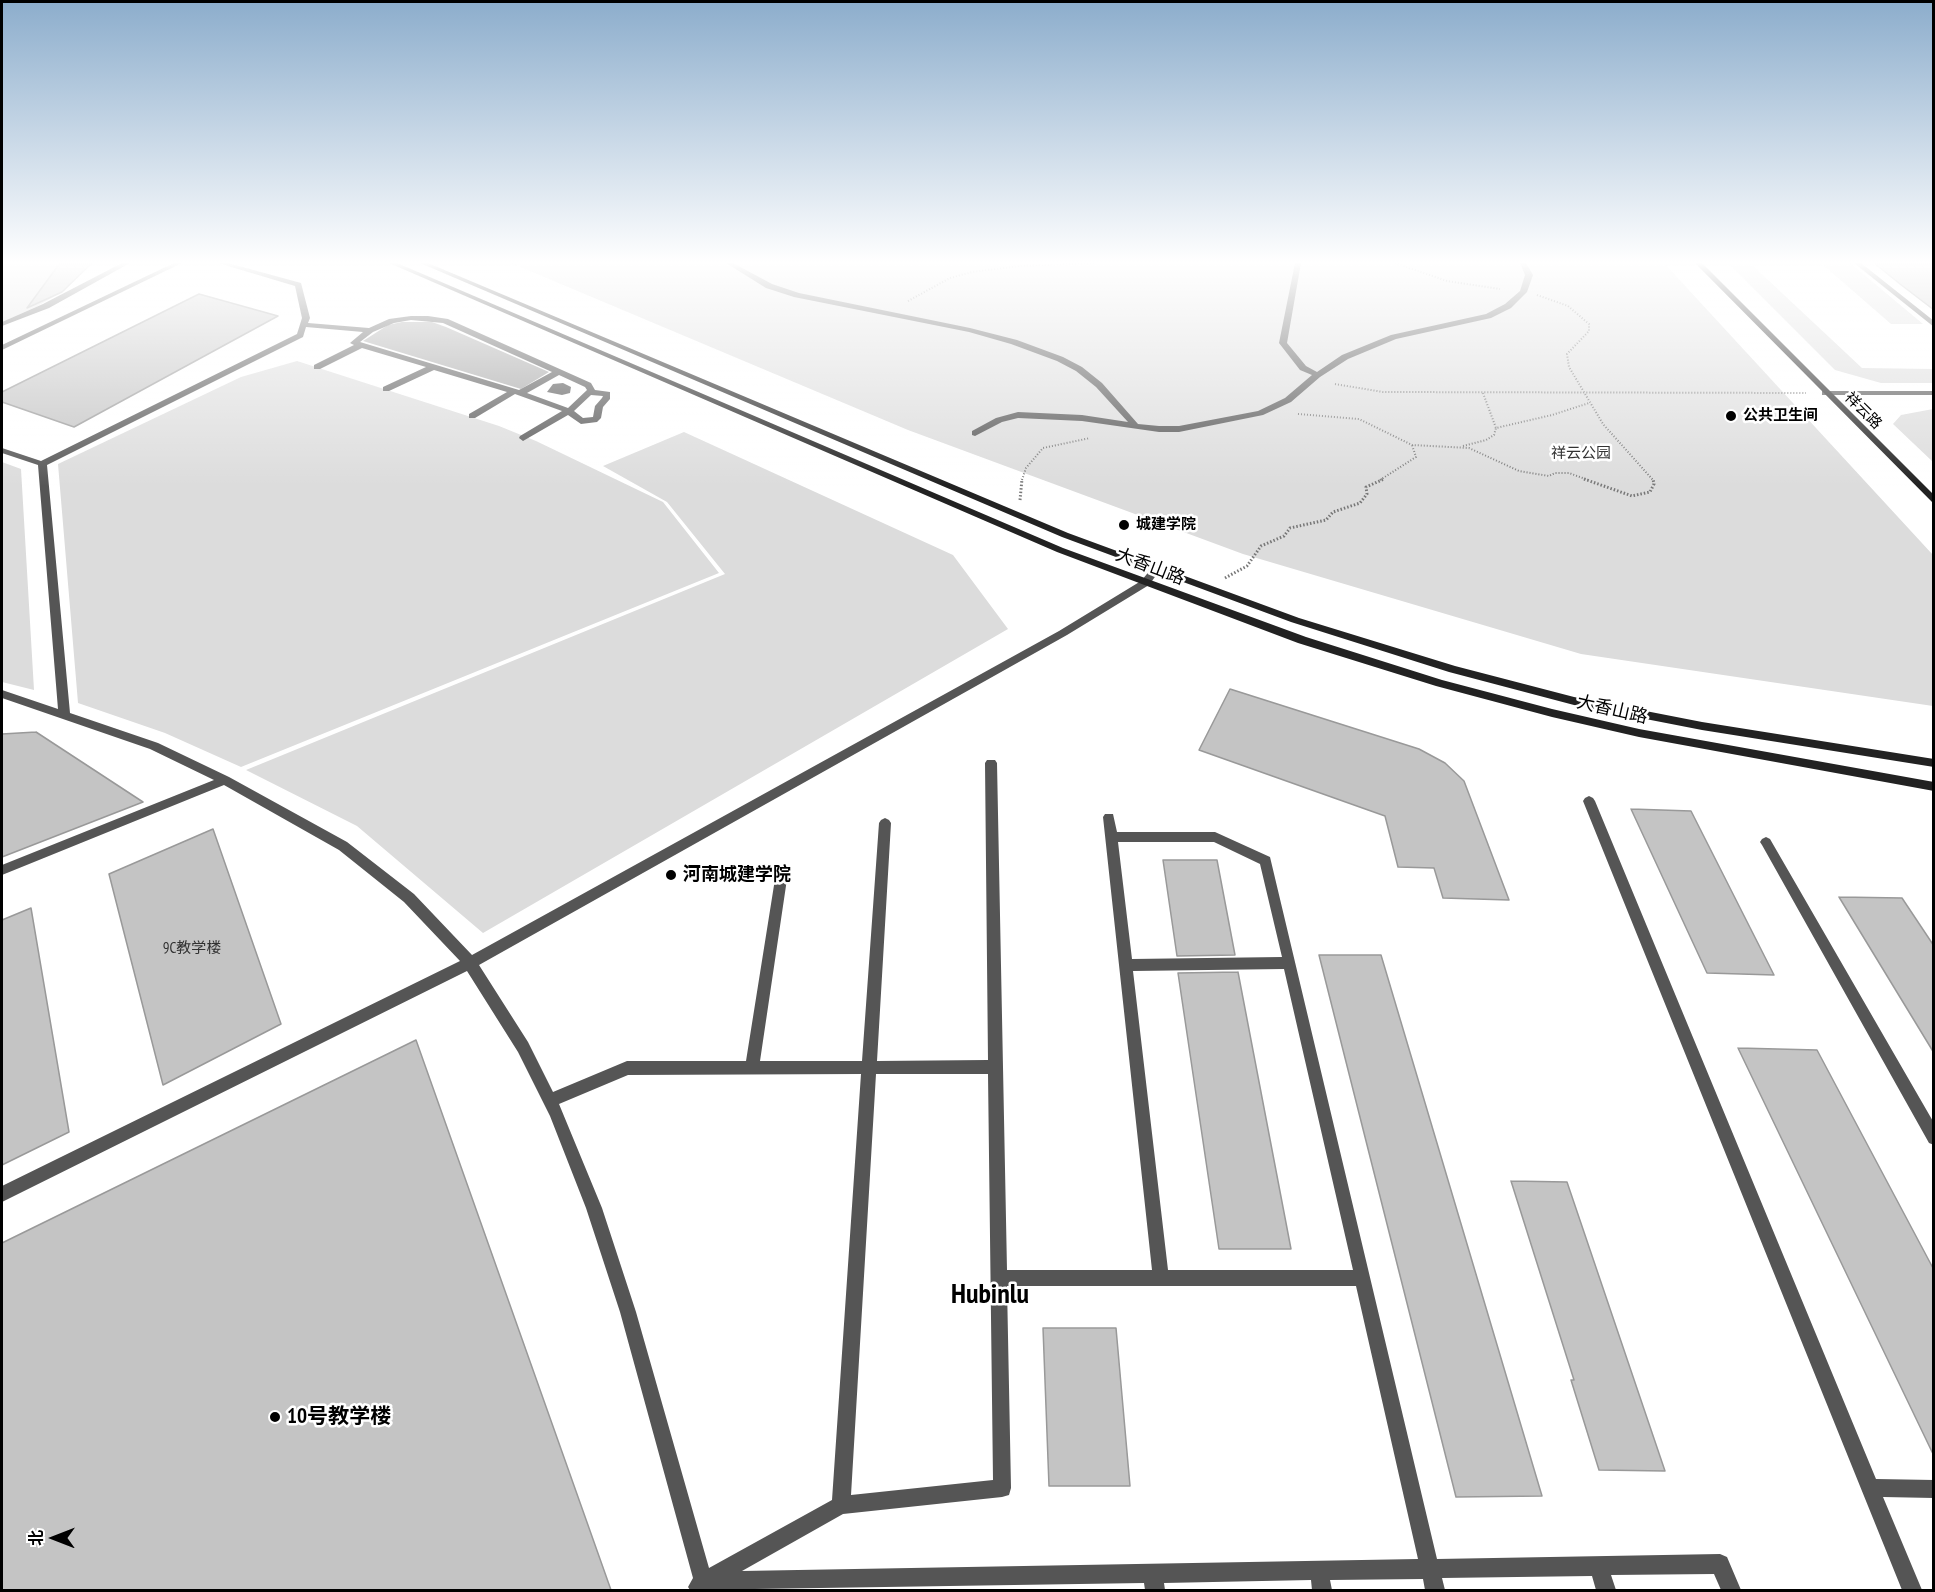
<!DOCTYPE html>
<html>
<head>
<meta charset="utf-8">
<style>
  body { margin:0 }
  #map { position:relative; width:1935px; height:1592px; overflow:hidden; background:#fff; font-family:"PT Sans Narrow","Noto Sans SC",sans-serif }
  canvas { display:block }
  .frame { position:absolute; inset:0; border:3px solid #000; pointer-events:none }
  .north { position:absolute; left:24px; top:1508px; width:60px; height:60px; -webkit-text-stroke:4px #fff; paint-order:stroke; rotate:270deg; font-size:16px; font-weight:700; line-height:24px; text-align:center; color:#000 }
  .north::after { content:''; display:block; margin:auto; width:21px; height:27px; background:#000; clip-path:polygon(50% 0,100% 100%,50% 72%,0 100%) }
</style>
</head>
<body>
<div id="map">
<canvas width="1935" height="1592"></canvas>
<div class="frame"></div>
<div class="north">北</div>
</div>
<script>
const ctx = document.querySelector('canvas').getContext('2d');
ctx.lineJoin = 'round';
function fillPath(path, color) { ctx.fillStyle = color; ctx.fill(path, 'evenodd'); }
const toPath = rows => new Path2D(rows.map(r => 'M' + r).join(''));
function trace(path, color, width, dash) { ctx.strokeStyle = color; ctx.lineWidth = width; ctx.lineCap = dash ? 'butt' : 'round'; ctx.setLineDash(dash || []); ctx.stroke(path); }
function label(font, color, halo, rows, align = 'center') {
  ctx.font = font + ' "PT Sans Narrow","Noto Sans SC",sans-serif'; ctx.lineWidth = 5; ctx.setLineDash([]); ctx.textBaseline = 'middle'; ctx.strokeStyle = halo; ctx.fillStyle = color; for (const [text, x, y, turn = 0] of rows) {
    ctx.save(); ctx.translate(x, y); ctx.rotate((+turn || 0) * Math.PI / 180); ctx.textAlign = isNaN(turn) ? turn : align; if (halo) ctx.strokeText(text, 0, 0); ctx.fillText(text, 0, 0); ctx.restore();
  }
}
fillPath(toPath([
  [2,263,88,263,82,273,60,293,36,307,2,322],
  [511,263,1664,263,1933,555,1933,706,1581,654,1243,554,908,430],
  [1728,263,1750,263,1862,368,1933,369,1933,383,1881,383,1835,370],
  [1821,263,1850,263,1923,324,1891,324],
  [297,361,499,426,536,441,663,502,719,573,241,767,165,733,78,703,58,464,241,377],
  [1933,409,1934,409,1933,462,1893,424,1901,415],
  [684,432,953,555,1008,629,483,933,357,826,246,770,725,574,667,502,603,466],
  [2,462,21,469,34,690,2,682]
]), '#dcdcdc');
fillPath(toPath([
  [402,322,432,322,446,327,549,372,521,389,363,341,388,325]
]), '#a3a3a3');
const building = toPath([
  [60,263,92,263,62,292,27,308,60,263],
  [1874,263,1934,263,1934,310,1900,284,1874,263],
  [199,294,278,316,74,427,2,402,2,392,199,294],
  [1230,689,1419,749,1445,763,1464,781,1509,900,1443,898,1434,868,1398,867,1385,816,1199,750,1230,689],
  [36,732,143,802,2,857,2,734,36,732],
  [1631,809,1691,811,1774,975,1707,973,1631,809],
  [213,829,281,1024,163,1085,109,874,213,829],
  [1163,860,1217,860,1235,955,1177,956,1163,860],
  [1839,897,1902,898,1934,946,1934,1053,1839,897],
  [31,908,69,1132,2,1165,2,920,31,908],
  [1319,955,1381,955,1542,1496,1456,1497,1319,955],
  [1238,972,1291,1249,1219,1249,1178,973,1238,972],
  [416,1040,611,1590,2,1590,2,1243,416,1040],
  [1738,1048,1817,1050,1934,1270,1934,1456,1738,1048],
  [1511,1181,1567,1182,1665,1471,1599,1470,1571,1380,1574,1380,1511,1181],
  [1043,1328,1116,1328,1130,1486,1049,1486,1043,1328]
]);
fillPath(building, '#c4c4c4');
trace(building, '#999', 1.5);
trace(toPath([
  [1395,263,1447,281,1500,289],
  [1537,295,1568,306,1589,324,1589,331,1567,354,1569,367,1603,424,1653,480],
  [908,301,950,278,972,272,1020,266,1095,263],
  [1335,384,1383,392,1806,393],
  [1483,393,1496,428],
  [1298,414,1359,419,1412,445,1469,448,1519,471,1549,476,1555,473,1569,473,1588,480],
  [1463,446,1486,440,1494,435,1496,428,1552,415,1589,403],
  [1022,480,1026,468,1043,448,1090,438],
  [1380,480,1416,457,1412,445]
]), '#777', 2, [1, 2]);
trace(toPath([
  [1584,479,1632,496,1650,492,1654,484,1653,479],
  [1020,500,1022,479],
  [1225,578,1247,566,1261,546,1284,536,1290,528,1326,520,1333,512,1360,503,1367,494,1366,487,1384,479]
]), '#777', 3, [1.5, 2]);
fillPath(toPath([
  [726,263,733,263,772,284,799,293,970,328,1017,340,1063,357,1082,367,1102,383,1138,424,1159,426,1179,426,1258,411,1285,398,1312,375,1300,370,1279,343,1295,263,1301,263,1287,343,1306,366,1317,372,1342,355,1391,335,1486,314,1505,304,1520,291,1525,275,1520,263,1526,263,1533,275,1527,292,1511,308,1491,318,1396,339,1348,359,1320,377,1291,402,1263,415,1179,432,1159,432,1082,421,1018,418,1002,422,975,436,972,435,972,431,996,418,1018,412,1082,415,1128,422,1096,387,1076,371,1057,361,1011,344,969,332,794,297,766,288,726,263],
  [1854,263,1861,263,1934,321,1934,327,1854,263],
  [1589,796,1593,798,1595,801,1876,1479,1934,1480,1934,1498,1883,1497,1922,1590,1902,1590,1583,801,1585,798,1589,796],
  [1766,837,1770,839,1934,1123,1934,1145,1929,1143,1762,845,1760,842,1762,839,1766,837]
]), '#555');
fillPath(toPath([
  [122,263,130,263,49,308,2,326,2,322,43,304,122,263],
  [174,263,182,263,2,350,2,345,174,263],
  [218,263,228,263,301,283,310,318,308,323,369,328,389,319,411,316,428,316,448,319,591,383,595,390,610,392,610,399,603,407,601,418,597,422,581,424,568,415,523,441,519,438,520,436,562,411,515,394,475,418,469,418,469,414,507,392,434,370,389,391,383,391,383,387,426,367,362,348,320,369,314,369,314,365,354,345,350,343,363,332,306,327,303,337,47,465,70,713,158,743,229,777,347,842,414,894,472,955,1059,631,1141,581,1152,568,1158,568,1160,570,1149,585,1067,635,479,965,528,1042,553,1092,627,1061,746,1061,775,879,776,875,781,874,786,875,787,879,760,1061,862,1061,879,823,881,820,885,818,889,820,891,823,877,1061,988,1060,985,763,987,760,995,760,997,763,1007,1270,1152,1270,1103,817,1105,814,1113,814,1117,832,1215,832,1270,857,1437,1559,1720,1554,1727,1557,1741,1590,1721,1590,1714,1574,1611,1575,1616,1590,1596,1590,1592,1576,1442,1578,1445,1590,1425,1590,1423,1579,1330,1580,1332,1590,1312,1590,1311,1580,1164,1583,1165,1590,1145,1590,1144,1583,690,1590,688,1587,693,1578,620,1312,586,1208,550,1116,518,1052,467,971,2,1202,2,1186,460,961,404,902,339,850,224,785,2,875,2,865,214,780,150,749,2,698,2,690,58,709,38,465,2,453,2,448,41,461,297,334,302,318,295,286,218,263],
  [411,320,443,323,552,372,519,390,360,342,373,332,394,323,411,320],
  [559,375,585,387,587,390,568,408,527,393,559,375],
  [591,395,603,396,602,398,595,406,593,417,583,418,574,411,591,395],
  [1118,842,1214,842,1260,864,1282,957,1132,959,1118,842],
  [1284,969,1353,1270,1168,1270,1133,971,1284,969],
  [861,1074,832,1500,709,1568,636,1312,602,1208,559,1104,628,1075,861,1074],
  [876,1074,988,1074,993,1480,851,1495,876,1074],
  [1007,1286,1356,1286,1418,1559,742,1571,843,1514,1002,1497,1009,1495,1011,1488,1007,1286],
  [563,383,571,387,570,393,562,395,547,392,553,384,563,383]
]), '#555');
fillPath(toPath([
  [1822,391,1934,391,1934,395,1822,395,1822,391]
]), '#555');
fillPath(toPath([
  [389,263,397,263,1063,548,1306,637,1442,680,1552,709,1639,729,1934,782,1934,791,1639,737,1552,717,1436,686,1298,643,1057,552,389,263],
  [420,263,428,263,1068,533,1299,618,1455,666,1574,697,1702,722,1934,759,1934,767,1702,730,1574,705,1449,672,1291,622,1062,537,420,263],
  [1695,263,1702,263,1934,495,1934,504,1695,263]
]), '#222');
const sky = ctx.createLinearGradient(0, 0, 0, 486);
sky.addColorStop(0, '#8cadcc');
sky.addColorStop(0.54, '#fff');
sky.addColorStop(1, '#ffffff00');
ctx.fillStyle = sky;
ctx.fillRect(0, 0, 1935, 486);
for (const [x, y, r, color] of [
  [1731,416,6,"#000"],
  [1124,525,6,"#000"],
  [671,875,6,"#000"],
  [275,1417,6,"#000"]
]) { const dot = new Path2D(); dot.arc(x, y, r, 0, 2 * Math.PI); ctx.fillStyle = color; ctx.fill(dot); trace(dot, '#fff', 2); }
label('15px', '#000', '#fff', [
  ["祥云路",1863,411,45]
]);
label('bold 15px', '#000', '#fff', [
  ["公共卫生间",1743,416],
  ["城建学院",1136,525]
], 'left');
label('15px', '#333', '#fff', [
  ["祥云公园",1581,454]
]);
label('15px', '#313131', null, [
  ["9C教学楼",192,949]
]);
label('18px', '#000', '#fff', [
  ["大香山路",1150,567,21],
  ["大香山路",1612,710,13]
]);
label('bold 18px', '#000', '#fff', [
  ["河南城建学院",683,875]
], 'left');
label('bold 21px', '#000', '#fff', [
  ["10号教学楼",287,1417]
], 'left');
label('bold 28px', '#000', '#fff', [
  ["Hubinlu",990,1295]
]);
</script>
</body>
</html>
